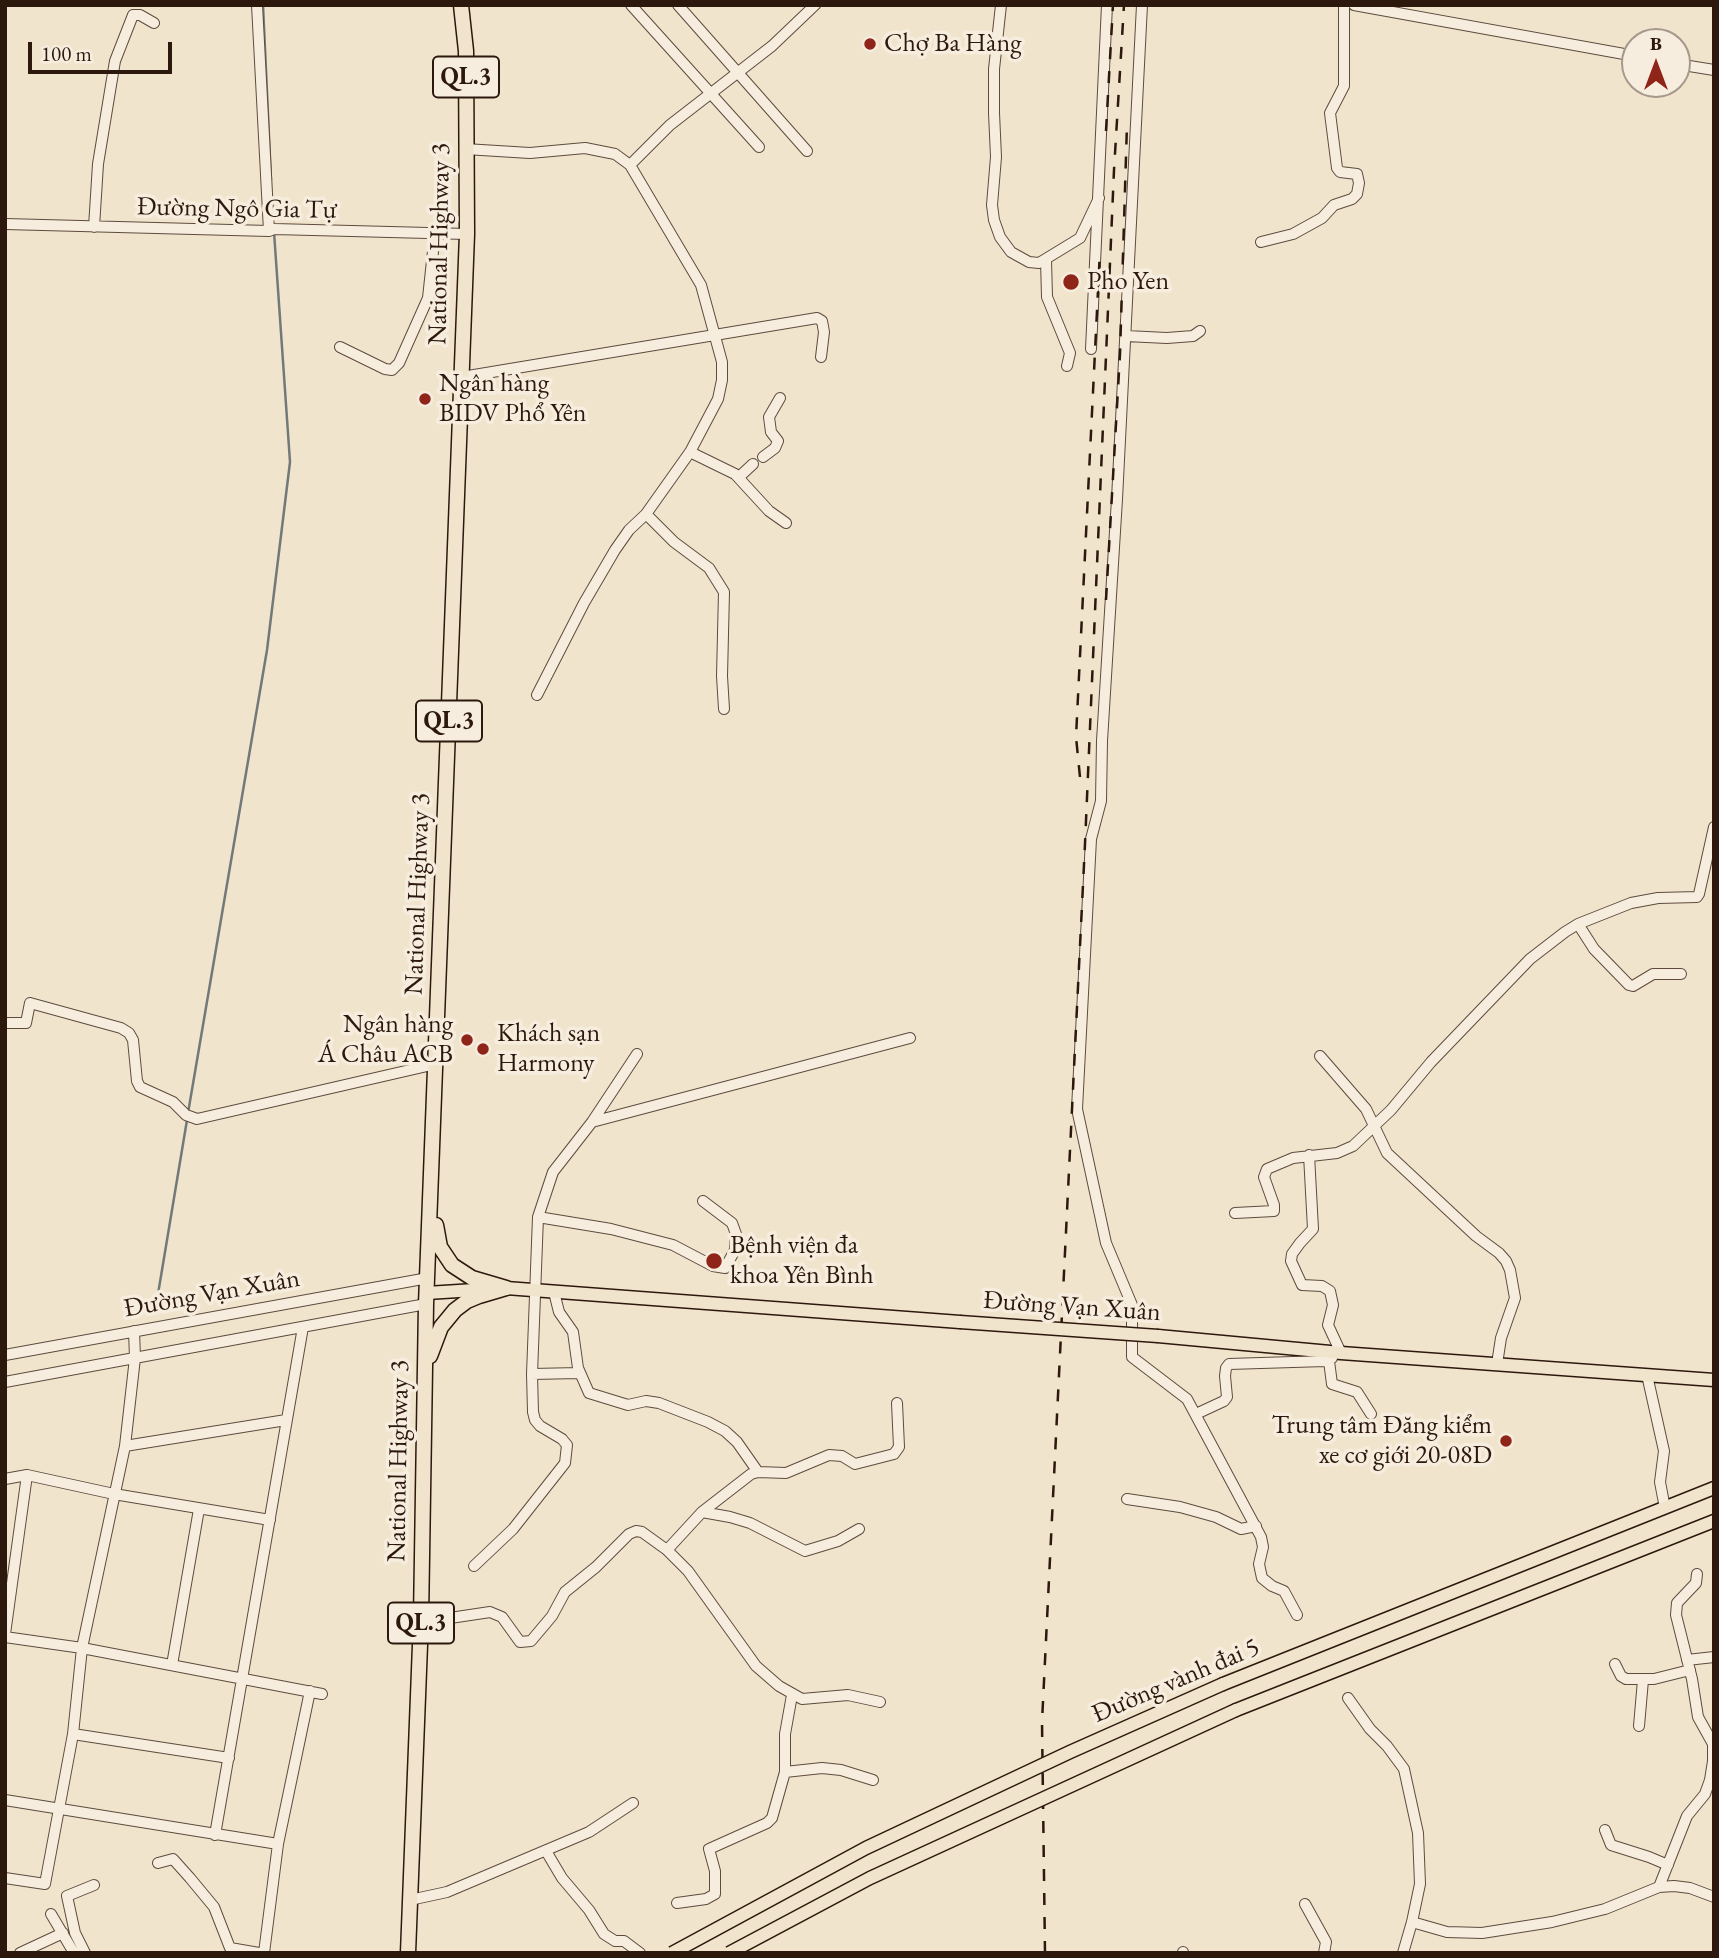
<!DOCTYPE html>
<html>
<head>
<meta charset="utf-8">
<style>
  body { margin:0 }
  #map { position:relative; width:1719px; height:1958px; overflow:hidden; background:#f1e4cc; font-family:"EB Garamond",serif }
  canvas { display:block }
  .frame { position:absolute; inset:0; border:7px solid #2d180e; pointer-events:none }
  .north { position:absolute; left:1621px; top:28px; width:70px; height:70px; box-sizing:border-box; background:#f6edde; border:2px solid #a6988b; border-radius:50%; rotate:0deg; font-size:19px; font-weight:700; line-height:28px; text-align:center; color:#2d180e }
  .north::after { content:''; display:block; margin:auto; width:24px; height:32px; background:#8f2418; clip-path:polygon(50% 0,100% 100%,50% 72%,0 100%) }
  .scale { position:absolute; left:28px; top:42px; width:144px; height:32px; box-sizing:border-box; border:4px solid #2d180e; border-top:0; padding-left:9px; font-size:21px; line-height:24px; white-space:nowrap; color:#2d180e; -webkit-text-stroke:5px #f6edde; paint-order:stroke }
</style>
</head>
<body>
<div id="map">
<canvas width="1719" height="1958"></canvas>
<div class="frame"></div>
<div class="north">B</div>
<div class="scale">100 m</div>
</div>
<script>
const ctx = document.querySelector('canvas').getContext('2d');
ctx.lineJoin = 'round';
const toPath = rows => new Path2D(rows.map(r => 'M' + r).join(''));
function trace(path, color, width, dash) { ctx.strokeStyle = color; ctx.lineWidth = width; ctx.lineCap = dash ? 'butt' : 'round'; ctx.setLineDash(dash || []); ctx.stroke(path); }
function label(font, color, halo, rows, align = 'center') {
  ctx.font = font + ' "EB Garamond",serif'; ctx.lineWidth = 7; ctx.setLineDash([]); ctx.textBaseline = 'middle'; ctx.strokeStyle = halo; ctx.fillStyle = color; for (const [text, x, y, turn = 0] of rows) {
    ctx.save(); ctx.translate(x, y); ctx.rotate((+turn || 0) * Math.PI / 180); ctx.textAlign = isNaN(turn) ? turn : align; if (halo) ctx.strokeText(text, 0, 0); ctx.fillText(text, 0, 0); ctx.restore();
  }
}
trace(toPath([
  [263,5,271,180],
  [188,1113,267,650,290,462,274,232],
  [157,1300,187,1120]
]), '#717a79', 2.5);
const minor = toPath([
  [257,5,269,231],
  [631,5,759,147],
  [678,5,807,151],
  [1001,5,994,69,994,113,996,157,992,205,994,220,1000,237,1011,252,1029,262,1039,263,1080,238,1099,198],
  [1142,5,1117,499,1102,741,1101,801,1091,839,1077,1109,1106,1243,1132,1305,1132,1357,1187,1399,1261,1537,1263,1547,1259,1564,1262,1578,1272,1586,1284,1591,1297,1615],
  [1354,5,1635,56],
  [1677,64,1714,70],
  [465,149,530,153,585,148,615,154,630,165,701,285,722,362,722,380,718,399,690,452,646,514,629,530,615,550,584,603,537,695],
  [630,165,670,125,772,46,815,5],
  [5,224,269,231,274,229,467,234],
  [94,227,98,164,115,61,133,15,140,15,154,23],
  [1261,242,1293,234,1322,218,1334,205,1352,199,1357,194,1359,183,1357,174,1340,172,1337,168,1330,113,1344,86,1344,5],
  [1046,260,1047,297,1070,353,1067,366],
  [1126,336,1167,338,1193,336,1200,331],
  [340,347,385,369,392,370,399,363,428,298,435,233],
  [1091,349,1107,5],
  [462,377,817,318,822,321,824,332,821,357],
  [690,452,735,474,769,511,786,523],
  [763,457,775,448,778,441,771,432,769,417,780,398],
  [739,477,753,464],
  [646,514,674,542,709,568,724,592,722,676,724,709],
  [1578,924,1594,949,1629,985,1633,986,1653,974,1681,974],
  [5,1023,26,1023,30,1003,121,1028,129,1033,133,1040,137,1081,140,1087,173,1102,186,1115,197,1119,436,1064],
  [1320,1056,1366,1109,1387,1153,1476,1236,1499,1253,1506,1261,1510,1270,1515,1298,1501,1338,1497,1364],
  [592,1122,910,1038],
  [1309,1155,1313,1229,1300,1243,1292,1254,1291,1261,1302,1285,1322,1286,1330,1291,1333,1305,1328,1325,1341,1353],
  [1235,1213,1274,1211,1274,1205,1264,1177,1267,1169,1293,1158,1337,1153,1353,1146,1391,1110,1431,1062,1530,959,1565,932,1578,924,1631,903,1658,898,1697,897,1699,894,1714,827],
  [538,1217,611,1229,673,1245,713,1266,725,1268,735,1250,736,1234,732,1223,703,1201],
  [554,1292,559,1312,573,1332,578,1368,589,1393,628,1405,646,1401,659,1403,708,1422,725,1431,737,1442,758,1472],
  [5,1355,428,1278],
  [1329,1361,1332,1384,1357,1392,1371,1414],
  [532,1374,579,1373],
  [1647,1375,1664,1451,1660,1482,1664,1503],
  [5,1382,426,1304],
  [1196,1414,1224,1401,1227,1397,1225,1376,1226,1368,1229,1364,1325,1361,1332,1358,1332,1355],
  [125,1446,286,1420],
  [5,1479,27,1475,114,1494,270,1520],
  [1127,1499,1180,1507,1216,1517,1241,1529,1256,1526],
  [702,1512,730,1517,750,1523,805,1551,838,1541,859,1529],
  [667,1550,702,1512,751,1474,758,1472,786,1473,829,1455,842,1456,855,1464,894,1454,899,1447,897,1403],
  [474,1566,513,1529,565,1463,567,1445,562,1439,540,1426,535,1420,533,1412,532,1374,538,1217,553,1172,592,1122,637,1054],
  [421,1619,450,1618,490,1612,502,1617,520,1642,531,1641,552,1616,565,1592,596,1567,629,1534,636,1531,642,1532,667,1550,688,1571,756,1666,779,1686,802,1699,848,1695,880,1702],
  [5,1634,27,1475],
  [5,1637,82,1648,322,1694],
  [1687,1660,1714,1657],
  [1615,1664,1621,1676,1626,1679,1654,1679,1690,1670],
  [172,1665,199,1509],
  [1348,1698,1370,1729,1387,1746,1404,1769,1418,1833,1420,1884,1412,1922,1403,1953],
  [1639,1726,1643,1680],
  [73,1734,229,1758],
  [785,1772,822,1768,841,1770,873,1780],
  [5,1800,278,1844],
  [1605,1830,1611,1845,1649,1857,1668,1865],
  [215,1835,303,1327],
  [546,1851,562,1878,589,1910,604,1934,615,1941,624,1941,640,1953],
  [158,1863,173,1859,190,1878,214,1907,230,1948,259,1953],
  [5,1878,45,1884,73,1734,82,1648,125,1446,135,1358,134,1331],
  [1659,1887,1687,1816,1705,1794,1710,1780,1713,1761,1713,1744,1698,1717,1692,1679,1676,1615,1677,1603,1696,1583,1697,1574],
  [410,1900,447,1892,589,1832,633,1803],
  [677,1903,706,1899,715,1894,715,1871,709,1849,767,1823,772,1818,785,1772,785,1734,792,1695],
  [1305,1904,1326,1942,1324,1953],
  [51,1914,74,1953],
  [1412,1922,1447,1932,1482,1933,1552,1922,1605,1909,1659,1887,1674,1886,1690,1888,1714,1897],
  [1183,1952,1183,1953],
  [20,1953,63,1933],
  [85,1953,75,1933,67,1896,94,1885],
  [264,1953,278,1844,310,1691]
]);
const major = toPath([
  [427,1293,506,1288,960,1322],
  [1158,1336,1341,1353,1714,1380],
  [1223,1684,1714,1488],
  [1236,1710,1714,1521]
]);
const highway = toPath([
  [436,1225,440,1247,452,1265,472,1278,506,1288],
  [430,1356,441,1327,455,1310,467,1301,479,1296,506,1288],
  [408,1953,421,1619,426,1304,467,234,466,51,461,5]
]);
trace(minor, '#5e4b3e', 12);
trace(major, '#2d180e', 15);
trace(highway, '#2d180e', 17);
trace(minor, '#f6edde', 10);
trace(major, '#f1e4cc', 12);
trace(highway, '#f1e4cc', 14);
trace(toPath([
  [1106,131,1113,5],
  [1106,600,1120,354,1127,124],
  [1080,777,1076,737,1100,250],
  [1045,1953,1042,1722,1085,844,1114,170,1124,5]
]), '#2d180e', 2.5, [12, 12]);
const majorBridge = toPath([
  [960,1322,1158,1336],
  [672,1953,866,1848,1070,1752,1223,1684],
  [729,1953,870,1878,1236,1710]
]);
trace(majorBridge, '#2d180e', 15, []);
trace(majorBridge, '#f1e4cc', 12);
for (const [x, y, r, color] of [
  [870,44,7,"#8f2418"],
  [1071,282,9,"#8f2418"],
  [425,399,7,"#8f2418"],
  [467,1040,7,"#8f2418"],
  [483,1049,7,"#8f2418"],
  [714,1261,9,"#8f2418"],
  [1506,1441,7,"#8f2418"]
]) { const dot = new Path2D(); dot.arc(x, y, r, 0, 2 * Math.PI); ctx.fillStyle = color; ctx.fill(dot); trace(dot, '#f6edde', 2.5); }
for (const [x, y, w] of [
  [466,77,66],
  [449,721,66],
  [421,1623,66]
]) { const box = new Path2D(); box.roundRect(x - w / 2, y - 20.5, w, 41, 5); ctx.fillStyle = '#f6edde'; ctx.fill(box); trace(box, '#2d180e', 2); }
label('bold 24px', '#2d180e', null, [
  ["QL.3",466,77],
  ["QL.3",449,721],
  ["QL.3",421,1623]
]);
label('26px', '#2d180e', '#f6edde', [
  ["Chợ Ba Hàng",884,44],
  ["Pho Yen",1087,282],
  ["Ngân hàng",439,384],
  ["BIDV Phổ Yên",439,414],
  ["Ngân hàng",453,1025,"right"],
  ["Á Châu ACB",453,1055,"right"],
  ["Khách sạn",497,1034],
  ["Harmony",497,1064],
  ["Bệnh viện đa",730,1246],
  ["khoa Yên Bình",730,1276],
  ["Trung tâm Đăng kiểm",1492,1426,"right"],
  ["xe cơ giới 20-08D",1492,1456,"right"]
], 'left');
label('26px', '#2d180e', '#f6edde', [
  ["Đường Ngô Gia Tự",237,209,1],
  ["National Highway 3",440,244,-89],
  ["National Highway 3",418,894,-88],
  ["Đường Vạn Xuân",212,1294,-10],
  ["Đường Vạn Xuân",1072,1307,4],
  ["National Highway 3",399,1461,-89],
  ["Đường vành đai 5",1176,1681,-23]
]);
</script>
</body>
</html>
